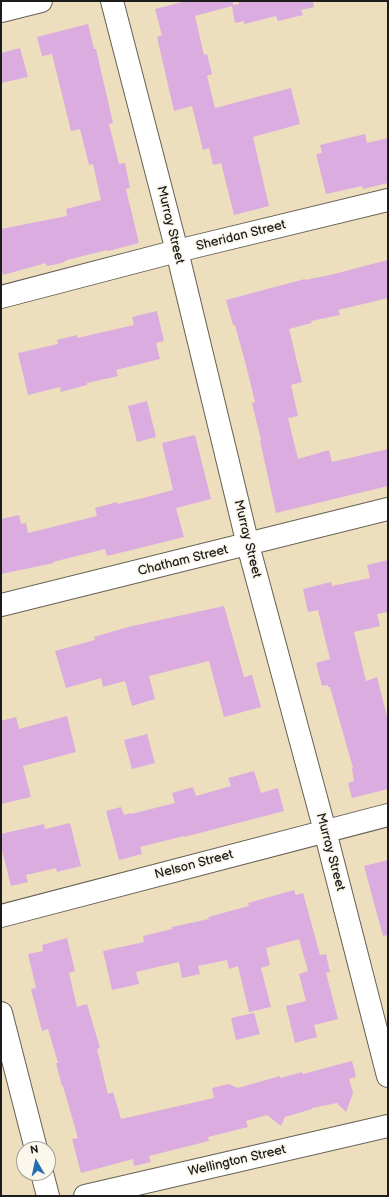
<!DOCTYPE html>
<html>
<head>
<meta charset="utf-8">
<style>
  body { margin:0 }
  #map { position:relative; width:389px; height:1197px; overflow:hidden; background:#eddfbd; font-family:"Balsamiq Sans",sans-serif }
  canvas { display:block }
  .frame { position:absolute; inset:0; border:2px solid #1c1c1c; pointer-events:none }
  .north { position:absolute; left:16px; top:1141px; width:40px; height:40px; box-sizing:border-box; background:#fbf7ec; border:1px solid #a29f99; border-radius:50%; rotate:351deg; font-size:11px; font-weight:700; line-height:16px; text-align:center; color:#1c1c1c }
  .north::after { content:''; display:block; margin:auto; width:14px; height:18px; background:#1f6fb2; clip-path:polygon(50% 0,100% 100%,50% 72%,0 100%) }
</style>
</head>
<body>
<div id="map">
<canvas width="389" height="1197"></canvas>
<div class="frame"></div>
<div class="north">N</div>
</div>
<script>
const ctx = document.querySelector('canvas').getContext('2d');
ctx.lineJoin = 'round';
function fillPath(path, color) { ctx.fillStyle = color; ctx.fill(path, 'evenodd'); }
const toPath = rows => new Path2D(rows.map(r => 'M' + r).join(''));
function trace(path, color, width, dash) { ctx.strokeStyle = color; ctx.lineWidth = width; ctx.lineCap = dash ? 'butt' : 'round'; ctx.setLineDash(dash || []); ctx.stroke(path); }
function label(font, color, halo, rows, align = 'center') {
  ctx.font = font + ' "Balsamiq Sans",sans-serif'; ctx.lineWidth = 3.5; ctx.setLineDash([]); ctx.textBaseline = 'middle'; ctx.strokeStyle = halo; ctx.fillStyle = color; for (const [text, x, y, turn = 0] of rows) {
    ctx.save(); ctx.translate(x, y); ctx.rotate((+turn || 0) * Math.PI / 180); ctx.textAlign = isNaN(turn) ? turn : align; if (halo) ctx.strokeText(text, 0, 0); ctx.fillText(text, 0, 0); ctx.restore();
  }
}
fillPath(toPath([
  [186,1,233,1,233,5,239,4,238,1,313,1,314,7,301,10,303,15,278,21,276,16,244,24,244,21,235,23,232,6,195,16,204,55,207,54,212,74,207,76,215,108,291,88,300,124,253,137,269,206,234,215,221,163,213,165,209,148,203,150,192,106,174,111,157,37,162,35,155,9],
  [88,24,94,49,96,49,113,123,109,124,119,164,125,163,130,188,126,189,139,243,108,251,107,250,67,260,62,263,47,266,46,263,3,275,1,266,1,229,67,216,66,209,101,200,93,164,89,165,80,129,71,131,52,54,42,56,37,37],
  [20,48,28,77,1,83,1,53],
  [365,134,367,143,388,138,388,183,363,189,362,186,326,194,316,154,322,153,320,145],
  [388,260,388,298,338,310,340,315,311,321,312,323,289,329,302,382,291,385,298,416,288,418,298,459,329,450,332,462,388,449,388,486,276,513,260,441,261,440,252,403,255,402,247,369,235,325,233,325,226,300,305,279,305,280,330,275],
  [157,311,164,341,156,343,160,359,116,370,118,376,87,383,87,385,61,392,60,387,28,395,18,353,58,344,57,340,77,335,77,338,134,325,132,317],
  [147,401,156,437,137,442,128,406],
  [195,435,211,499,176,508,184,537,107,556,105,549,53,562,54,563,1,574,1,519,19,515,21,524,26,523,28,533,97,516,95,508,117,502,117,504,143,498,173,490,162,443],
  [388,560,388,612,377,614,380,626,354,632,366,681,377,677,388,720,388,789,352,798,348,783,354,781,352,769,353,768,330,687,328,687,328,685,322,686,316,663,330,659,318,610,308,612,303,589,331,582,332,586,370,578,367,565],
  [224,606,244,677,252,675,261,707,224,717,209,661,149,676,155,699,132,706,125,681,103,687,101,678,66,688,55,651,95,640,94,637,128,627],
  [67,716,76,752,23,766,31,797,1,804,1,721,16,717,19,729],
  [147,734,155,763,132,769,124,740],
  [254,771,261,793,278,788,284,811,184,837,184,836,140,847,142,854,119,860,106,811,121,807,124,815,131,813,131,814,175,803,172,793,193,787,196,796,231,786,228,778],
  [70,823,81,866,57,872,56,868,26,875,28,882,11,886,1,846,1,834,44,824,45,829],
  [388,860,388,935,383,936,364,866],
  [294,890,296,895,303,893,320,955,326,954,330,972,326,973,338,1019,314,1025,317,1037,295,1043,286,1006,306,1001,299,974,308,971,299,939,266,948,270,965,261,968,271,1007,249,1012,238,966,229,969,227,960,198,966,200,974,182,978,179,962,136,972,139,984,112,990,103,951,144,942,143,936,172,929,172,927,209,919,208,917,249,906,248,903],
  [67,938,75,971,69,973,77,1007,87,1004,100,1048,97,1049,108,1094,113,1092,121,1119,214,1098,212,1088,228,1084,238,1088,280,1076,280,1078,302,1072,303,1074,352,1061,356,1077,349,1079,353,1093,346,1112,337,1103,312,1108,312,1109,285,1117,281,1126,267,1115,246,1121,248,1127,208,1137,209,1141,149,1156,151,1162,134,1166,133,1159,81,1173,72,1139,78,1138,63,1086,62,1086,56,1063,58,1063,48,1029,42,1031,31,989,36,988,28,954,43,951,42,945],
  [254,1013,260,1034,236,1040,231,1018]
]), '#daace0');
const minor = toPath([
  [112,1,177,251,248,545,325,831,388,1076],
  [1,11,41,1],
  [1,297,177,251,388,200],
  [1,605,388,509],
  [1,916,388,815],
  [1,1013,36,1149],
  [42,1173,48,1196],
  [85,1196,388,1126]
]);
trace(minor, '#656054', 24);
trace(minor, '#fff', 22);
label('13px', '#1c1c1c', '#fbf7ec', [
  ["Murray Street",170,225,76],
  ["Sheridan Street",241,236,-14],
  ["Murray Street",247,539,76],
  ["Chatham Street",183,561,-14],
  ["Murray Street",330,852,75],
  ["Nelson Street",194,865,-15],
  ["Wellington Street",237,1161,-13]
]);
</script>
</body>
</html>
